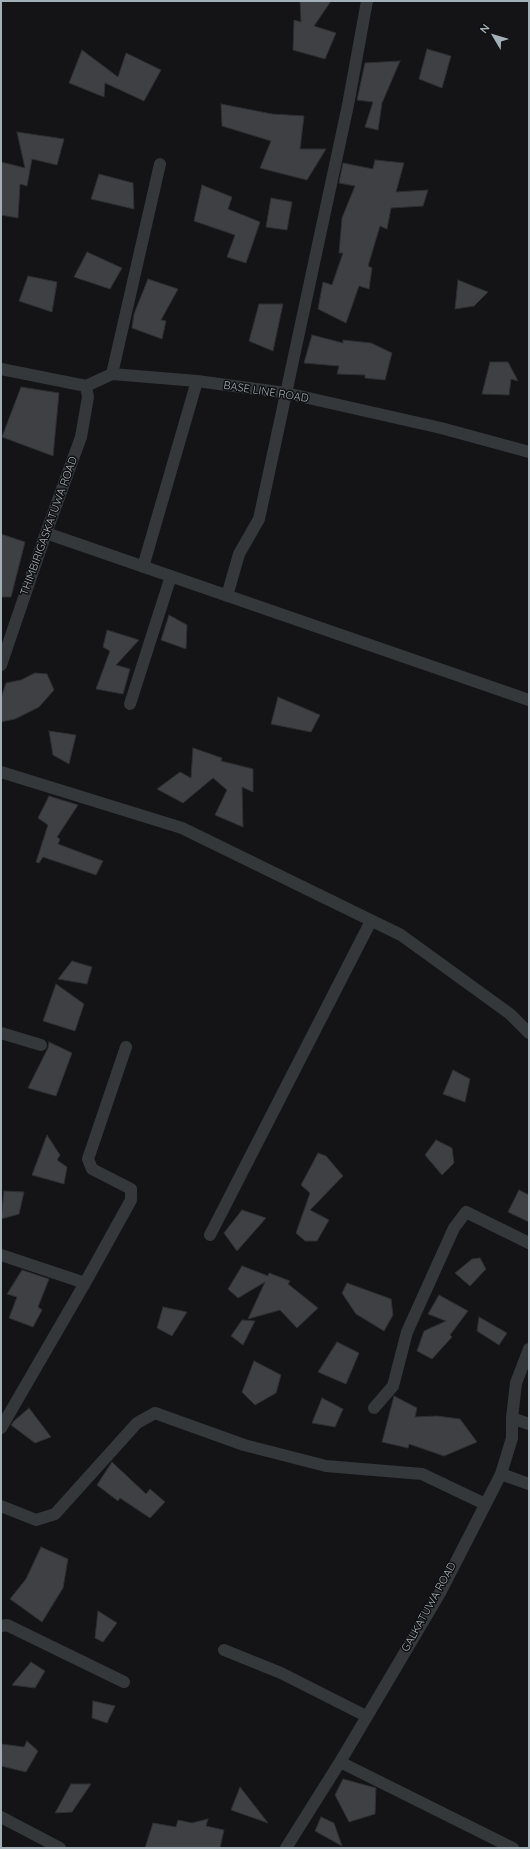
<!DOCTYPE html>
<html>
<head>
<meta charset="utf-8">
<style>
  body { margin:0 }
  #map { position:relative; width:530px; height:1849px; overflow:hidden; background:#141416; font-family:Quicksand,sans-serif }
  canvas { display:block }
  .frame { position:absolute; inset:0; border:2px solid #a4b0b7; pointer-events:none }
  .north { position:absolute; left:474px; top:16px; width:40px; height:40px; -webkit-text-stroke:3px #0f0f11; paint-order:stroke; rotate:308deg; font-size:11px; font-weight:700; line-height:16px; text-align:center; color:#a4b0b7 }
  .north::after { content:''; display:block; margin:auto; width:14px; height:18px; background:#a4b0b7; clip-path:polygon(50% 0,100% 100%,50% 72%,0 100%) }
</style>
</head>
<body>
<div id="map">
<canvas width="530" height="1849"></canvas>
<div class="frame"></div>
<div class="north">N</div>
</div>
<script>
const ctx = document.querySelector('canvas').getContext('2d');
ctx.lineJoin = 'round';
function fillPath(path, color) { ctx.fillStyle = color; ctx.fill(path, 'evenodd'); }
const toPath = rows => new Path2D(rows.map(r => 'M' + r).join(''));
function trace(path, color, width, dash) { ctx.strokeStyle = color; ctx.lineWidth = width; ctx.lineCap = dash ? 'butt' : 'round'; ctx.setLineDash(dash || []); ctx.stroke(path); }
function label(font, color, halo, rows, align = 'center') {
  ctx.font = font + ' Quicksand,sans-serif'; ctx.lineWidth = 3; ctx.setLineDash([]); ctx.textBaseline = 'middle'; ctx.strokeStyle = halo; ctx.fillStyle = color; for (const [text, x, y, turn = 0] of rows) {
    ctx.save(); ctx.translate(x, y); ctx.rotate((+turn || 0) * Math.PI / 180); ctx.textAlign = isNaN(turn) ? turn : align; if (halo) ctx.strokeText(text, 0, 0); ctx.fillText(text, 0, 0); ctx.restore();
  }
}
const building = toPath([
  [300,1,331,1,314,26,336,33,325,59,293,50,294,20,301,22,300,1],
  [427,49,451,56,442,88,419,79,427,49],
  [82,50,118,77,126,53,161,70,144,101,105,83,104,97,69,83,82,50],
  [400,61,382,103,378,130,365,127,373,102,357,100,365,63,400,61],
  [221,104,272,114,304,116,300,149,326,149,307,180,260,168,271,141,222,126,221,104],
  [17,132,64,139,57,165,32,159,27,186,20,184,18,218,1,215,1,162,25,168,17,132],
  [375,160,404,163,396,192,428,190,423,206,391,208,387,229,380,226,368,266,372,268,369,289,359,286,346,323,318,309,323,282,332,285,343,253,339,253,342,218,355,186,339,183,343,163,373,169,375,160],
  [99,174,133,183,134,209,91,199,99,174],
  [202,185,232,197,228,209,260,222,246,263,227,257,235,235,194,221,202,185],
  [271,198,292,202,287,230,266,227,271,198],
  [87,252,122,268,110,289,74,277,87,252],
  [28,276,57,282,52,312,19,301,28,276],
  [148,279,178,289,161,320,166,321,162,339,132,328,134,314,148,279],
  [458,280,488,292,474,306,455,309,458,280],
  [259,304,283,304,273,351,249,341,259,304],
  [312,335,343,343,343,340,371,343,392,353,385,380,365,378,365,375,337,374,339,366,304,363,312,335],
  [490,362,508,362,518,381,511,379,509,395,482,394,490,362],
  [21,387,59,393,53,456,2,437,21,387],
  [1,534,25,542,11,597,1,597,1,534],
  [169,615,187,625,186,649,161,640,169,615],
  [107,630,139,640,116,665,130,669,123,694,96,689,110,651,103,647,107,630],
  [35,673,47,674,54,690,39,707,15,719,1,722,1,698,6,683,21,680,35,673],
  [278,697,320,715,311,732,271,724,278,697],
  [49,731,76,735,69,764,53,755,49,731],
  [193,748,222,758,221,761,253,769,253,792,242,787,243,827,215,815,227,790,213,778,183,803,157,789,180,772,191,778,193,748],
  [49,796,78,805,57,837,60,839,58,844,103,861,96,875,43,857,39,863,36,862,48,825,38,818,49,796],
  [72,961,92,967,87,984,58,979,72,961],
  [56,984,84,1004,75,1031,43,1021,56,984],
  [49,1042,72,1053,56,1096,28,1088,48,1048,49,1042],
  [453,1070,470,1079,465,1102,443,1094,453,1070],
  [47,1135,60,1155,57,1160,67,1167,64,1184,32,1175,47,1135],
  [436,1140,452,1148,454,1163,442,1175,425,1155,436,1140],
  [318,1153,326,1156,343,1176,310,1210,329,1220,317,1241,305,1241,296,1233,310,1193,301,1185,318,1153],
  [519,1190,529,1195,529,1222,508,1212,519,1190],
  [4,1191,24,1192,19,1214,1,1219,4,1191],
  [242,1210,266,1218,237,1251,224,1233,242,1210],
  [480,1258,486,1269,470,1286,455,1273,472,1259,480,1258],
  [242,1266,268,1276,269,1273,290,1281,288,1284,318,1308,297,1328,280,1310,248,1319,265,1282,238,1298,228,1289,242,1266],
  [22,1270,49,1279,38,1307,42,1310,33,1327,9,1318,17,1297,7,1294,22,1270],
  [347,1283,391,1299,393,1315,384,1331,356,1314,342,1293,347,1283],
  [439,1295,468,1311,450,1335,452,1337,432,1359,417,1351,424,1331,446,1321,428,1314,439,1295],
  [163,1307,187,1312,172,1336,157,1328,163,1307],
  [479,1317,507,1333,499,1345,477,1331,479,1317],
  [242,1320,255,1321,243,1345,231,1336,242,1320],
  [337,1342,359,1353,346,1384,318,1372,337,1342],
  [254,1361,281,1375,276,1393,255,1405,242,1392,254,1361],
  [394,1396,417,1408,415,1417,437,1416,460,1419,477,1442,444,1456,409,1444,408,1448,382,1442,394,1396],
  [322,1398,343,1409,335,1427,312,1423,322,1398],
  [29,1408,51,1437,35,1443,11,1425,14,1421,29,1408],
  [112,1462,146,1494,150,1489,165,1502,150,1518,120,1498,118,1501,97,1485,112,1462],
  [41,1547,68,1559,63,1588,42,1622,10,1599,26,1579,41,1547],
  [98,1611,117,1623,103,1642,95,1638,98,1611],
  [31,1662,45,1671,35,1688,12,1685,31,1662],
  [93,1701,115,1706,107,1723,92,1718,93,1701],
  [27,1741,38,1751,26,1772,1,1766,1,1744,24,1747,27,1741],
  [343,1779,376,1788,375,1814,349,1822,335,1795,343,1779],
  [71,1784,91,1784,72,1812,55,1813,71,1784],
  [240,1787,268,1823,231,1810,240,1787],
  [321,1817,334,1823,342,1846,315,1831,321,1817],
  [208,1819,206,1826,224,1830,220,1848,145,1848,153,1823,176,1827,178,1820,192,1823,208,1819]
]);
fillPath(building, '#3e4043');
trace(building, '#2d2f32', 1);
trace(toPath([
  [1,369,86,386,112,374,197,381,286,393,441,428,529,452],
  [112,374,160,164],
  [46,533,529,700],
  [143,567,197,381],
  [227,596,239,554,259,519,348,105,367,1],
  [1,665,46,533,81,437,88,397,86,386],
  [130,704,171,576],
  [1,772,182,828,401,935,510,1014,529,1033],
  [1,1033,41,1045],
  [210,1235,371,921],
  [1,1255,85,1283,1,1428],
  [85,1283,131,1200,131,1189,92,1169,88,1159,126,1047],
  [374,1408,393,1386,407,1332,454,1228,466,1212,529,1243],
  [512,1418,529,1424],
  [501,1474,529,1484],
  [1,1506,36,1520,55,1514,137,1423,155,1413,244,1445,326,1466,422,1474,485,1504],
  [1,1626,7,1625,124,1682],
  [224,1650,281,1673,366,1716],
  [340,1762,513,1848],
  [1,1817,60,1848],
  [286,1848,340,1762,440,1593,501,1474,512,1438,512,1418,516,1383,529,1349]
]), '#34383b', 12);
label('11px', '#a4b0b7', '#0f0f11', [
  ["BASE LINE ROAD",266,392,9],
  ["THIMBIRIGASKATUWA ROAD",49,526,-70],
  ["GALKATUWA ROAD",429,1607,-61]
]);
</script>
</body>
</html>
